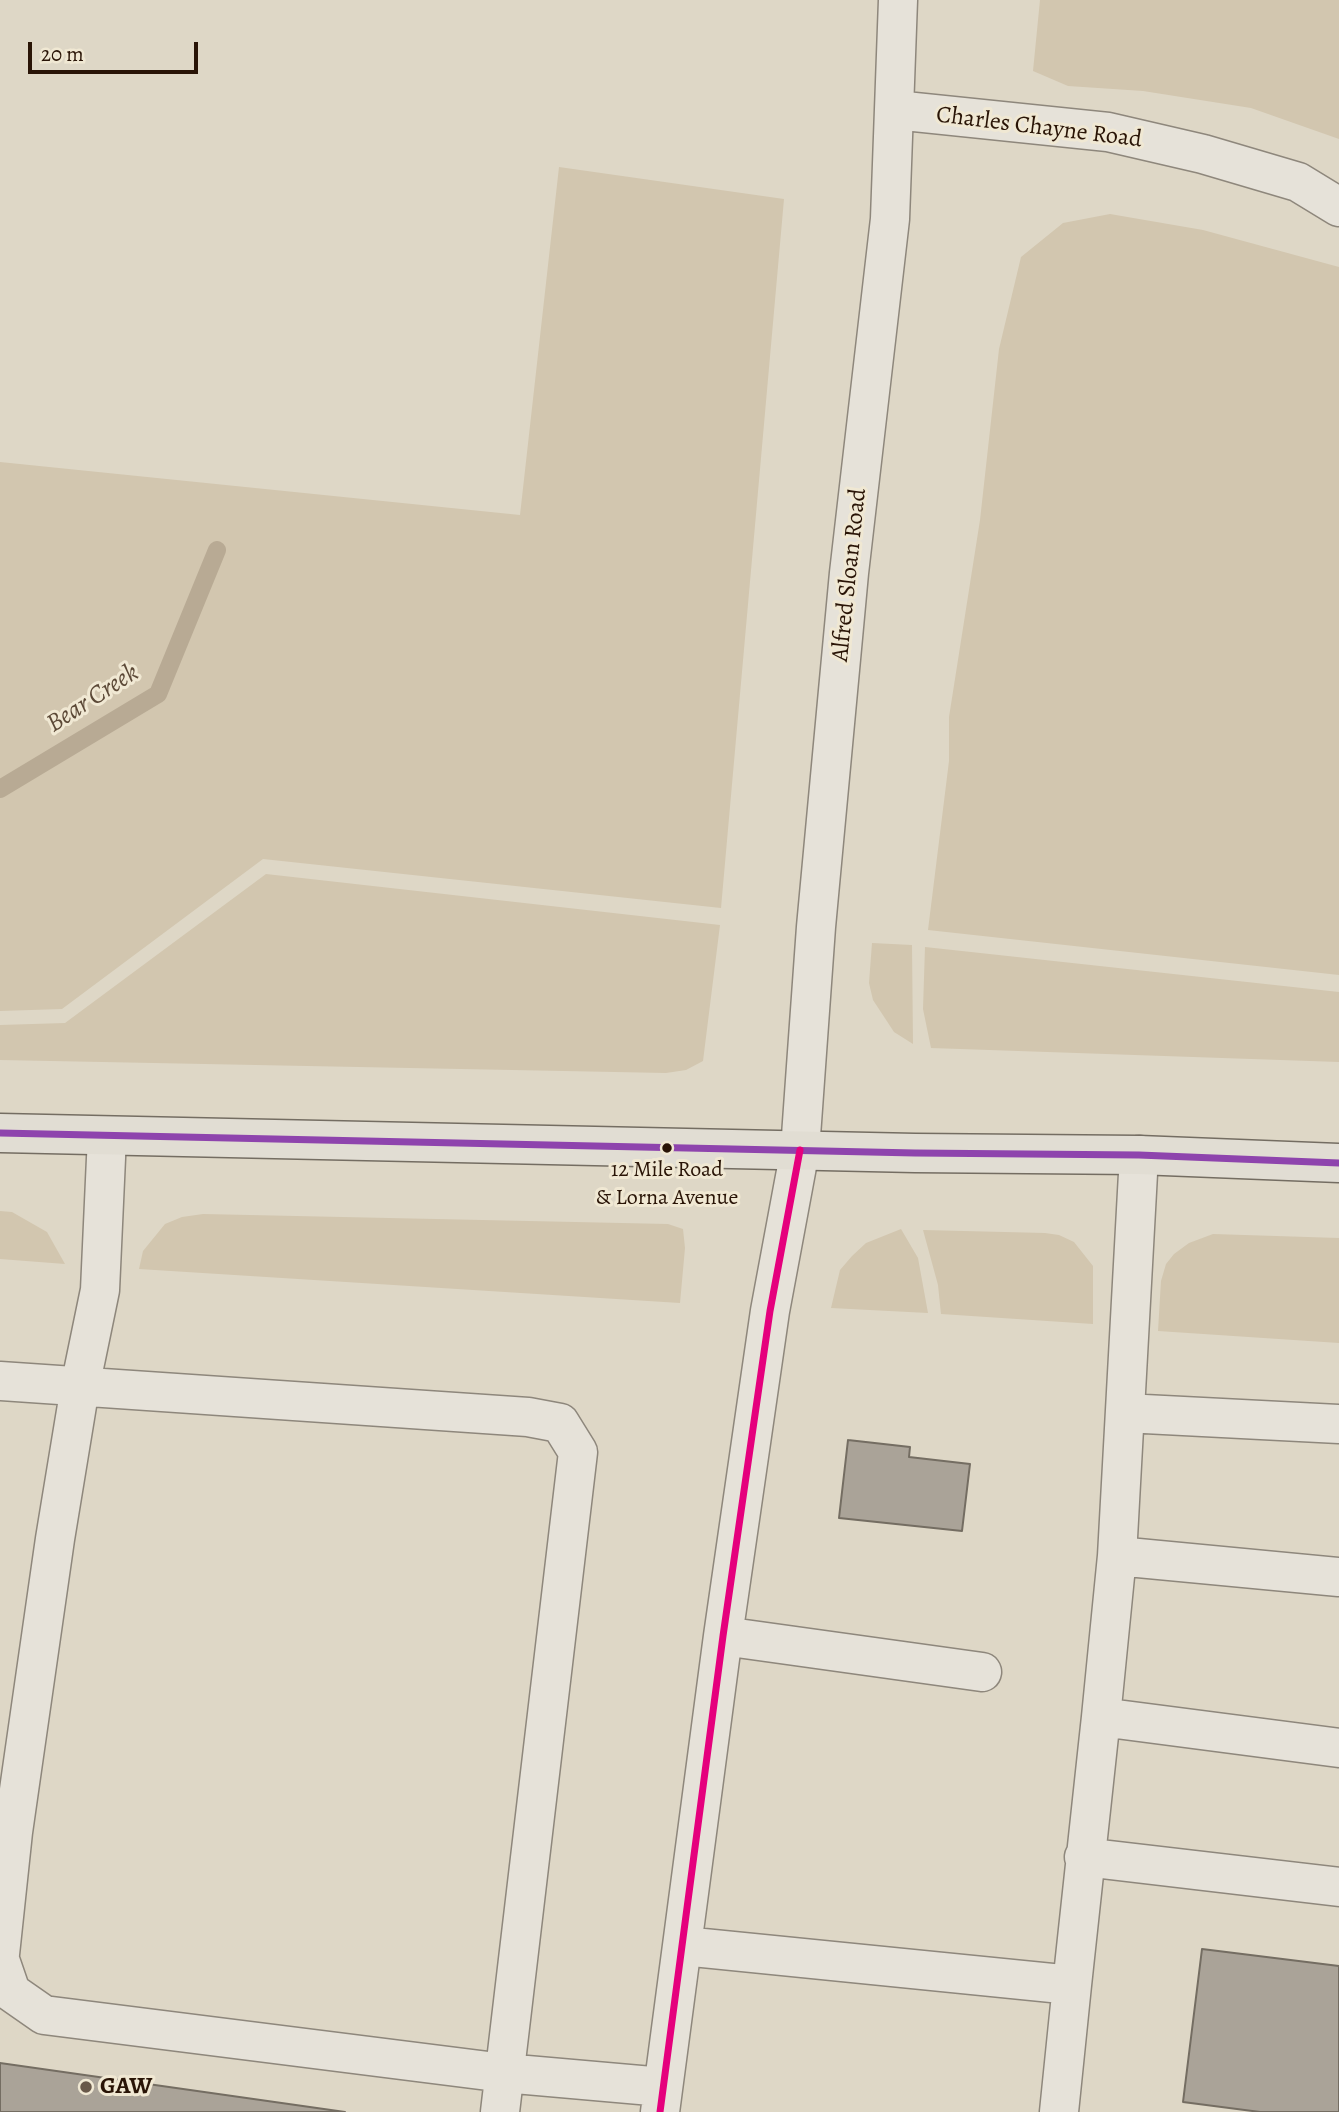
<!DOCTYPE html>
<html>
<head>
<meta charset="utf-8">
<style>
  body { margin:0 }
  #map { position:relative; width:1339px; height:2112px; overflow:hidden; background:#ded7c6; font-family:Alegreya,serif }
  canvas { display:block }
  .scale { position:absolute; left:28px; top:42px; width:170px; height:32px; box-sizing:border-box; border:4px solid #291406; border-top:0; padding-left:9px; font-size:21px; line-height:24px; white-space:nowrap; color:#291406; -webkit-text-stroke:5px #f0e8d3; paint-order:stroke }
</style>
</head>
<body>
<div id="map">
<canvas width="1339" height="2112"></canvas>
<div class="scale">20 m</div>
</div>
<script>
const ctx = document.querySelector('canvas').getContext('2d');
ctx.lineJoin = 'round';
function fillPath(path, color) { ctx.fillStyle = color; ctx.fill(path, 'evenodd'); }
const toPath = rows => new Path2D(rows.map(r => 'M' + r).join(''));
function trace(path, color, width, dash) { ctx.strokeStyle = color; ctx.lineWidth = width; ctx.lineCap = dash ? 'butt' : 'round'; ctx.setLineDash(dash || []); ctx.stroke(path); }
function label(font, color, halo, rows, align = 'center') {
  ctx.font = font + ' Alegreya,serif'; ctx.lineWidth = 6; ctx.setLineDash([]); ctx.textBaseline = 'middle'; ctx.strokeStyle = halo; ctx.fillStyle = color; for (const [text, x, y, turn = 0] of rows) {
    ctx.save(); ctx.translate(x, y); ctx.rotate((+turn || 0) * Math.PI / 180); ctx.textAlign = isNaN(turn) ? turn : align; if (halo) ctx.strokeText(text, 0, 0); ctx.fillText(text, 0, 0); ctx.restore();
  }
}
fillPath(toPath([
  [1040,0,1339,0,1339,139,1251,108,1143,91,1068,86,1033,71],
  [559,167,784,199,721,908,263,859,62,1009,0,1011,0,462,520,515],
  [1110,214,1203,230,1339,267,1339,975,928,930,949,761,949,717,980,520,999,349,1021,257,1063,223],
  [266,874,720,925,703,1061,686,1070,666,1073,0,1060,0,1025,65,1023],
  [872,943,912,945,913,1044,894,1032,873,1000,869,983],
  [925,947,1339,992,1339,1062,931,1048,923,1009],
  [0,1211,12,1212,47,1232,65,1264,0,1259],
  [203,1214,668,1224,683,1229,685,1248,680,1303,139,1269,143,1251,165,1224,182,1217],
  [901,1229,918,1258,928,1313,831,1308,840,1270,852,1256,866,1243],
  [923,1230,1045,1233,1059,1235,1074,1242,1093,1266,1093,1324,941,1314,938,1285],
  [1213,1234,1339,1238,1339,1343,1158,1331,1161,1281,1166,1264,1174,1254,1189,1243]
]), '#d2c6af');
trace(toPath([
  [0,789,158,694,217,550]
]), '#b8aa94', 18);
const building = toPath([
  [848,1440,910,1447,909,1457,970,1464,962,1531,839,1518,848,1440],
  [1202,1949,1339,1966,1339,2112,1260,2112,1183,2102,1202,1949],
  [0,2063,345,2112,0,2112,0,2063]
]);
fillPath(building, '#aaa398');
trace(building, '#746d62', 2);
const minor = toPath([
  [895,110,1108,132,1203,154,1298,182,1339,207],
  [1139,1155,1117,1556,1101,1717,1339,1748],
  [0,1381,528,1417,560,1423,578,1452,500,2112],
  [1125,1413,1339,1424],
  [1117,1556,1339,1577],
  [723,1636,982,1672],
  [1084,1857,1339,1887],
  [683,1946,1072,1985,1059,2112],
  [0,1954,13,1832,55,1539,80,1387,100,1290,107,1136],
  [0,1960,11,1992,44,2015,504,2073,663,2087],
  [1072,1985,1101,1717],
  [660,2112,723,1636,770,1311,800,1150,816,927,849,573,890,219,898,0]
]);
const major = toPath([
  [0,1133,915,1153,1139,1155,1339,1163]
]);
trace(minor, '#8e877c', 41);
trace(major, '#746d62', 41);
trace(minor, '#e6e2d9', 38);
trace(major, '#e1ddd3', 38);
trace(toPath([
  [0,1133,915,1153,1139,1155,1339,1163]
]), '#8e44ad', 7);
trace(toPath([
  [660,2112,723,1636,770,1311,800,1150]
]), '#e5007d', 7);
for (const [x, y, r, color] of [
  [667,1148,6,"#291406"],
  [86,2087,7,"#685849"]
]) { const dot = new Path2D(); dot.arc(x, y, r, 0, 2 * Math.PI); ctx.fillStyle = color; ctx.fill(dot); trace(dot, '#f0e8d3', 2.5); }
label('22px', '#291406', '#f0e8d3', [
  ["12 Mile Road",667,1171],
  ["& Lorna Avenue",667,1199]
]);
label('24px', '#291406', '#f0e8d3', [
  ["Charles Chayne Road",1039,128,7],
  ["Alfred Sloan Road",850,575,-84]
]);
label('bold 24px', '#291406', '#f0e8d3', [
  ["GAW",100,2087]
], 'left');
label('italic 26px', '#5b4836', '#f0e8d3', [
  ["Bear Creek",93,699,-33]
]);
</script>
</body>
</html>
